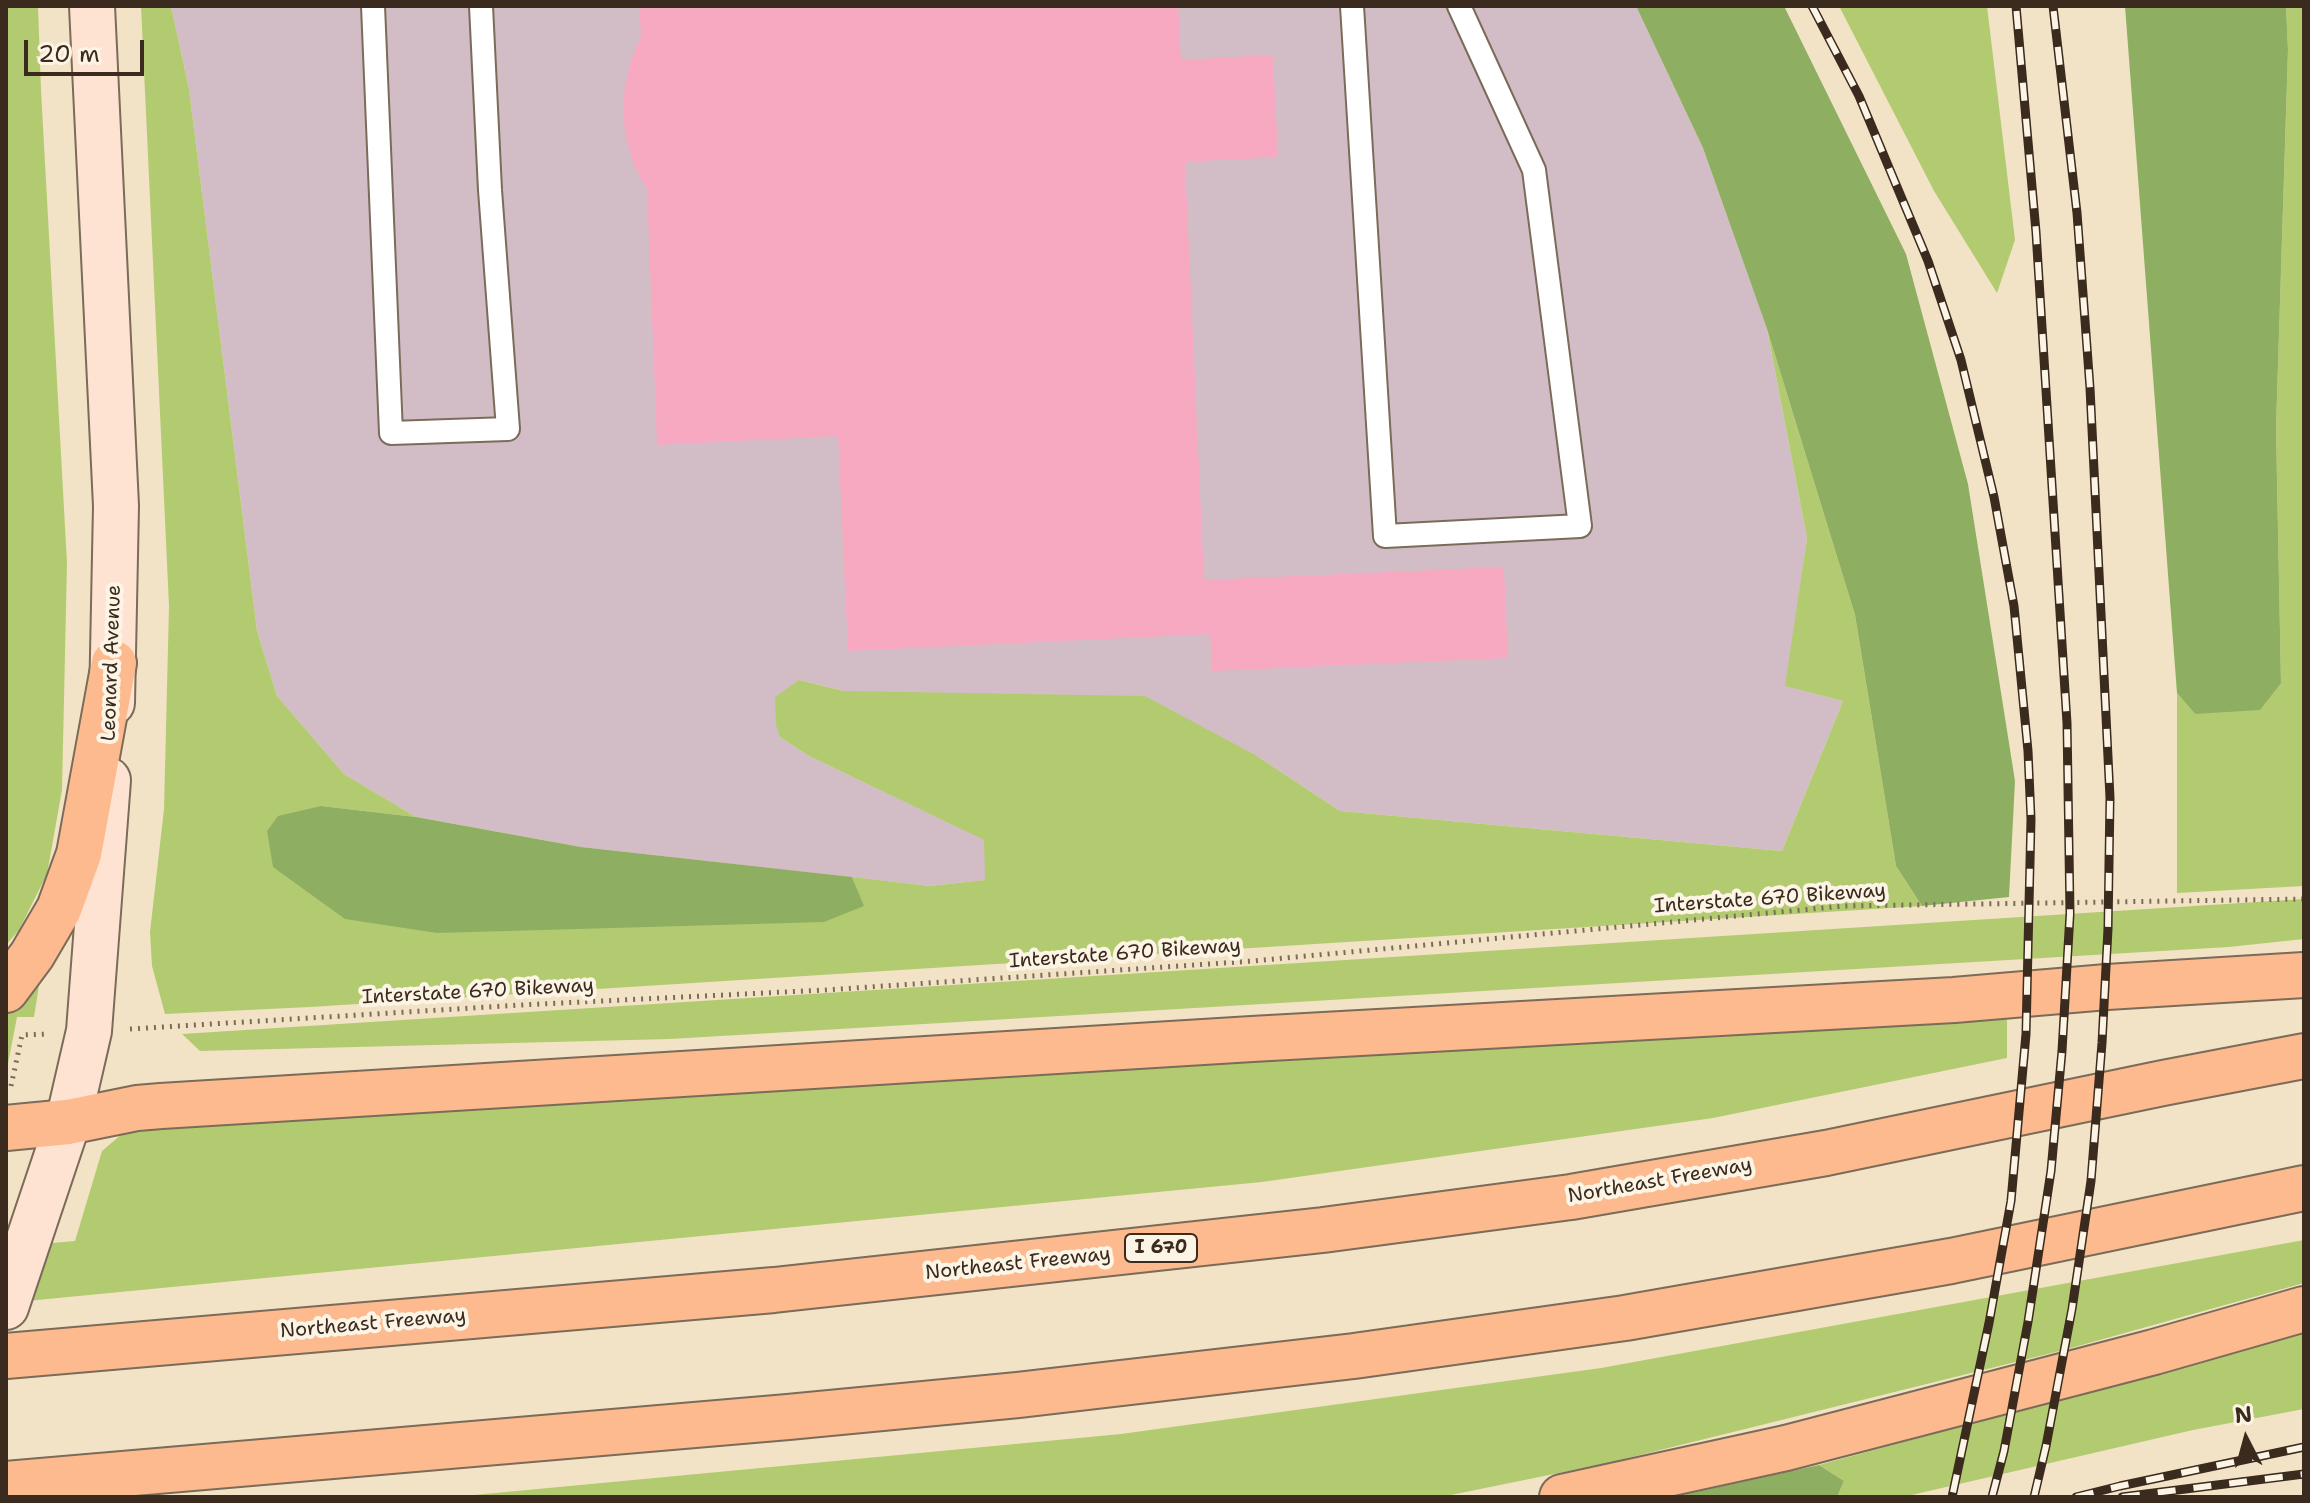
<!DOCTYPE html>
<html>
<head>
<meta charset="utf-8">
<style>
  body { margin:0 }
  #map { position:relative; width:2310px; height:1503px; overflow:hidden; background:#f3e3c6; font-family:"Shantell Sans",sans-serif }
  canvas { display:block }
  .frame { position:absolute; inset:0; border:8px solid #3b2a1e; pointer-events:none }
  .north { position:absolute; left:2206px; top:1399px; width:80px; height:80px; -webkit-text-stroke:6px #fcf5e5; paint-order:stroke; rotate:354deg; font-size:22px; font-weight:700; line-height:32px; text-align:center; color:#3b2a1e }
  .north::after { content:''; display:block; margin:auto; width:28px; height:36px; background:#3b2a1e; clip-path:polygon(50% 0,100% 100%,50% 72%,0 100%) }
  .scale { position:absolute; left:24px; top:40px; width:120px; height:36px; box-sizing:border-box; border:4px solid #3b2a1e; border-top:0; padding-left:10px; font-size:24px; line-height:28px; white-space:nowrap; color:#3b2a1e; -webkit-text-stroke:6px #fcf5e5; paint-order:stroke }
</style>
</head>
<body>
<div id="map">
<canvas width="2310" height="1503"></canvas>
<div class="frame"></div>
<div class="north">N</div>
<div class="scale">20 m</div>
</div>
<script>
const ctx = document.querySelector('canvas').getContext('2d');
ctx.lineJoin = 'round';
function fillPath(path, color) { ctx.fillStyle = color; ctx.fill(path, 'evenodd'); }
const toPath = rows => new Path2D(rows.map(r => 'M' + r).join(''));
function trace(path, color, width, dash) { ctx.strokeStyle = color; ctx.lineWidth = width; ctx.lineCap = dash ? 'butt' : 'round'; ctx.setLineDash(dash || []); ctx.stroke(path); }
function label(font, color, halo, rows, align = 'center') {
  ctx.font = font + ' "Shantell Sans",sans-serif'; ctx.lineWidth = 8; ctx.setLineDash([]); ctx.textBaseline = 'middle'; ctx.strokeStyle = halo; ctx.fillStyle = color; for (const [text, x, y, turn = 0] of rows) {
    ctx.save(); ctx.translate(x, y); ctx.rotate((+turn || 0) * Math.PI / 180); ctx.textAlign = isNaN(turn) ? turn : align; if (halo) ctx.strokeText(text, 0, 0); ctx.fillText(text, 0, 0); ctx.restore();
  }
}
fillPath(toPath([
  [171,6,1636,6,1703,148,1767,329,1807,538,1786,686,1843,701,1782,851,1340,811,1257,756,844,691,799,680,780,737,809,756,985,840,986,880,930,886,581,847,416,817,344,774,277,696,257,631,189,89]
]), '#d2bdc6');
fillPath(toPath([
  [6,6,38,6,41,90,67,563,62,790,47,874,19,930,6,945],
  [141,6,171,6,189,89,257,631,277,696,344,774,416,817,321,806,863,906,852,877,930,886,985,880,984,840,809,756,780,737,776,725,775,697,799,680,844,691,1145,696,1257,756,1340,811,1782,851,1843,701,1785,686,1807,538,1767,329,1855,615,1896,866,1922,906,310,1007,165,1014,152,966,150,932,164,809,169,606],
  [1839,6,1987,6,2015,240,1997,293,1934,191],
  [2286,6,2304,6,2304,886,2177,893,2177,693,2195,714,2281,683,2276,428,2288,50],
  [2304,899,2304,939,2229,947,670,1039,200,1051,182,1034],
  [40,979,34,1017,17,1017,6,1074,6,1007],
  [2007,1009,2007,1058,1713,1118,1262,1182,6,1303,6,1247,75,1241,102,1151,123,1133,145,1123,674,1097],
  [2304,1240,2304,1283,2064,1350,1608,1463,1441,1497,453,1497,1121,1434,1601,1368],
  [2304,1333,2304,1409,2193,1430,1903,1497,1837,1497,1844,1481,1819,1465]
]), '#b3cb70');
fillPath(toPath([
  [1636,6,1784,6,1906,254,1968,484,2015,781,2009,897,1922,906,1896,866,1855,615,1767,329,1703,148],
  [2125,6,2286,6,2288,50,2276,428,2281,683,2260,710,2195,714,2177,693],
  [321,806,416,817,581,847,852,877,864,906,824,922,437,933,345,919,273,867,267,831,278,816],
  [1819,1465,1844,1481,1837,1497,1673,1497]
]), '#8eaf62');
fillPath(toPath([
  [639,6,1178,6,1181,60,1273,55,1278,157,1185,162,1204,580,1504,567,1508,658,1212,671,1210,634,848,651,838,436,657,445,647,190,634,165,626,139,623,113,625,86,631,60,641,36]
]), '#f8a9c2');
const service = toPath([
  [373,6,391,433,508,429,490,190,481,6],
  [1352,6,1385,536,1580,526,1534,170,1459,6]
]);
const secondary = toPath([
  [92,6,116,506,112,703],
  [6,1307,68,1122,89,1031,108,780]
]);
const motorway = toPath([
  [6,990,32,955,59,909,79,854,114,663],
  [6,1128,68,1122,137,1108,161,1106,1252,1039,1954,1000,2107,987,2304,975],
  [6,1356,774,1290,1323,1230,1571,1197,1826,1153,2163,1083,2304,1056],
  [6,1484,788,1417,1018,1395,1354,1356,1625,1318,1951,1261,2304,1188],
  [1562,1497,1786,1448,2154,1352,2304,1309]
]);
trace(service, '#7b6b59', 26);
trace(secondary, '#7b6b59', 48);
trace(motorway, '#7b6b59', 48);
trace(toPath([
  [130,1029,521,1005,825,990,1253,961,1844,906,2304,899],
  [11,1086,22,1035,48,1034]
]), '#7b6b59', 5, [2, 6]);
trace(service, '#fff', 22);
trace(secondary, '#fee3d2', 44);
trace(motorway, '#fcba8e', 44);
const rail = toPath([
  [1812,6,1859,96,1928,261,1961,360,1994,497,2014,606,2028,751,2031,819,2026,1034,2011,1201,1989,1323,1952,1497],
  [1992,1497,2004,1451,2028,1322,2051,1171,2062,1051,2070,914,2067,723,2036,232,2016,6],
  [2034,1497,2046,1446,2072,1309,2091,1181,2102,1043,2108,929,2110,798,2090,388,2077,213,2053,6],
  [2076,1497,2120,1486,2304,1447],
  [2122,1497,2304,1474]
]);
trace(rail, '#3b2a1e', 9);
trace(rail, '#fcf5e5', 6, [18]);
for (const [x, y, w] of [
  [1161,1248,72]
]) { const box = new Path2D(); box.roundRect(x - w / 2, y - 14, w, 28, 6); ctx.fillStyle = '#fcf5e5'; ctx.fill(box); trace(box, '#3b2a1e', 2); }
label('bold 18px', '#3b2a1e', null, [
  ["I 670",1161,1248]
]);
label('20px', '#3b2a1e', '#fcf5e5', [
  ["Leonard Avenue",112,663,-88],
  ["Interstate 670 Bikeway",1770,899,-4],
  ["Interstate 670 Bikeway",1125,954,-4],
  ["Interstate 670 Bikeway",478,992,-3],
  ["Northeast Freeway",1660,1181,-10],
  ["Northeast Freeway",1018,1264,-6],
  ["Northeast Freeway",373,1324,-5]
]);
</script>
</body>
</html>
